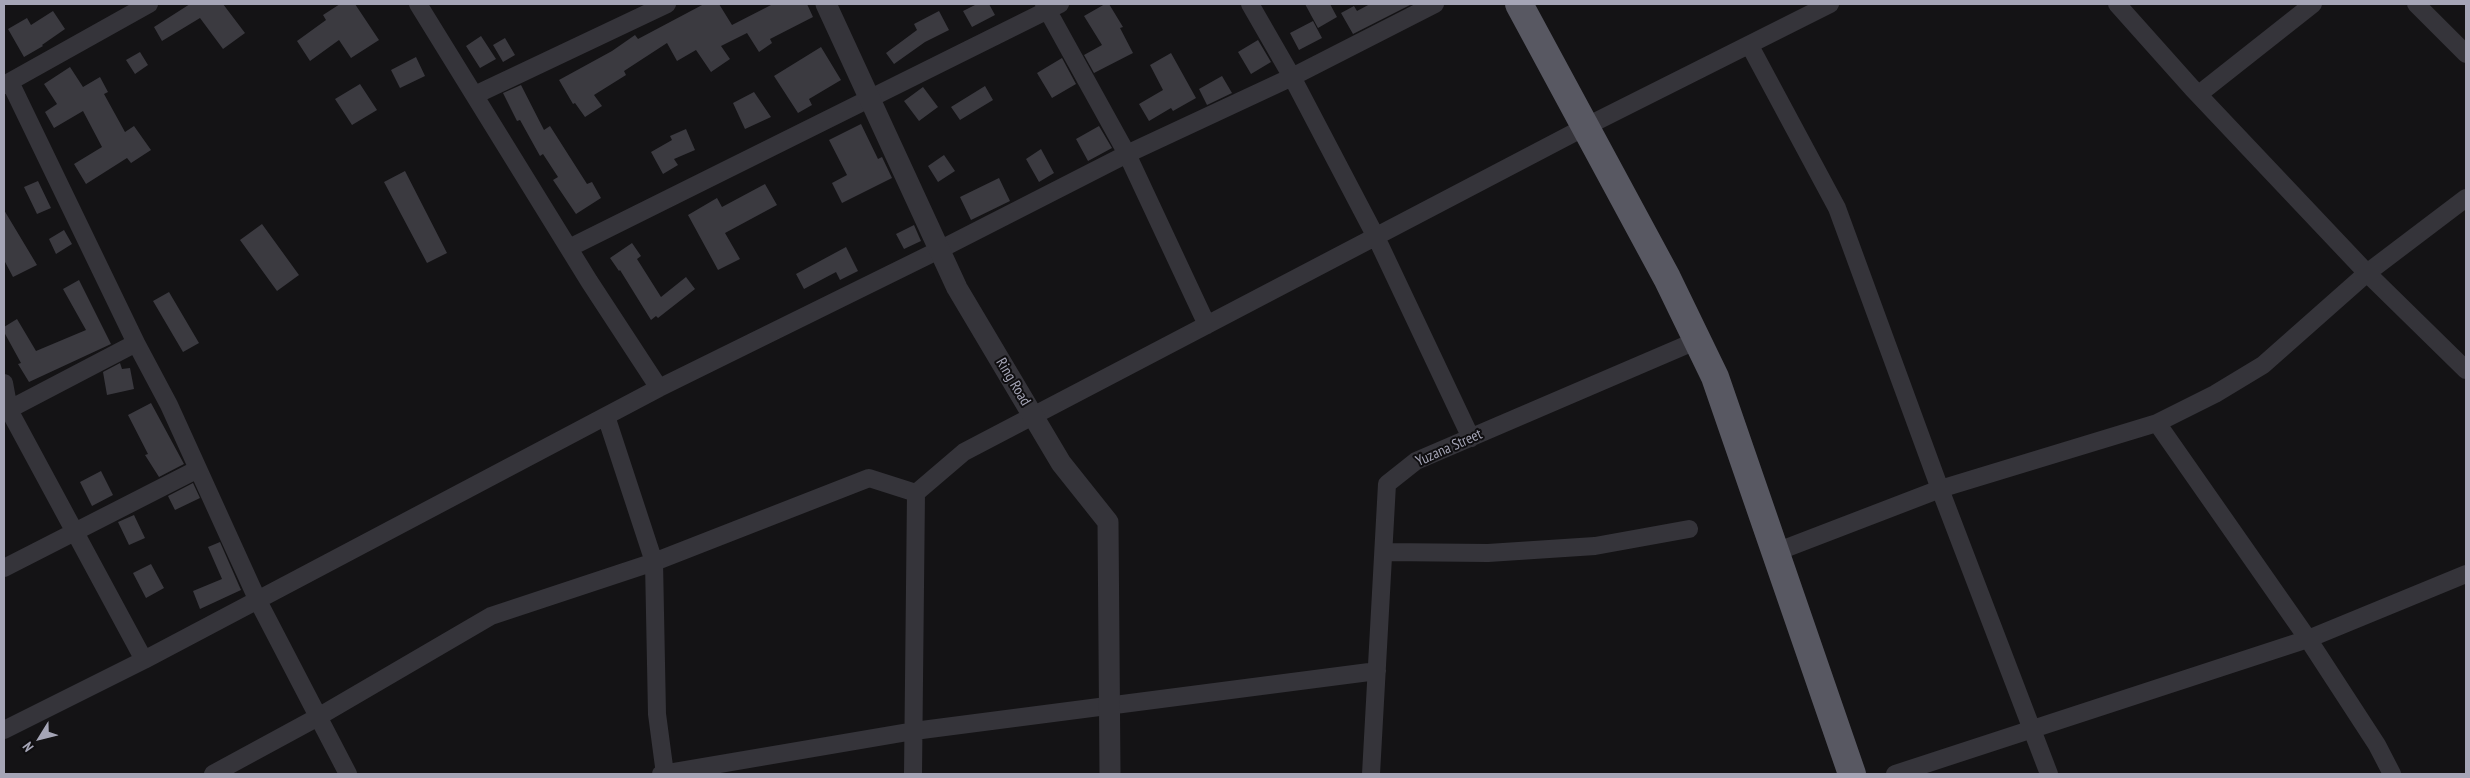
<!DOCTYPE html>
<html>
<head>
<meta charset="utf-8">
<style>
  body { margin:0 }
  #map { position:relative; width:2470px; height:778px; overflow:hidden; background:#141315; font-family:"PT Sans Narrow",sans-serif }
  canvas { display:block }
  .frame { position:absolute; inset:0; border:5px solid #a5a5b6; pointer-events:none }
  .north { position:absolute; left:15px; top:713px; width:50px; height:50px; -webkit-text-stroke:4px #0f0e10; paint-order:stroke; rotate:234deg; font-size:14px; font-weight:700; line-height:20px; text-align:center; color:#a5a5b6 }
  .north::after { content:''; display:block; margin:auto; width:18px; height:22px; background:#a5a5b6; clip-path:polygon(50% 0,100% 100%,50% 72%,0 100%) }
</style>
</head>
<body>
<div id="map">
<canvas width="2470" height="778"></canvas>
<div class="frame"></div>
<div class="north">N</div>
</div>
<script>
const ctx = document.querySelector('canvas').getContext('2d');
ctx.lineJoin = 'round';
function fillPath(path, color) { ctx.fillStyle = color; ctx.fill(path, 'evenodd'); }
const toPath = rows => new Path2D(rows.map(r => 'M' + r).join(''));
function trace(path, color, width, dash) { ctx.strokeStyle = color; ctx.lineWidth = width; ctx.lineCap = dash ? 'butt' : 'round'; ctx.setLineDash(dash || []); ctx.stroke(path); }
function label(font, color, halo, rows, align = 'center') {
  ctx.font = font + ' "PT Sans Narrow",sans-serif'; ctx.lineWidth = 4; ctx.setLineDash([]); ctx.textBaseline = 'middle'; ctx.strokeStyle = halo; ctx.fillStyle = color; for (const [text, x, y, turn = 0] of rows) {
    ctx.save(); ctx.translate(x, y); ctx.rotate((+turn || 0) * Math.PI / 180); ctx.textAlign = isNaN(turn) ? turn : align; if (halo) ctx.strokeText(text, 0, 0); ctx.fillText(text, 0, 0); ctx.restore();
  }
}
fillPath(toPath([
  [190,4,223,4,245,33,223,49,200,18,162,41,154,27],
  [340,4,355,4,379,40,351,58,339,40,310,61,297,41,326,20,323,15],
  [704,4,719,4,732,25,773,4,807,4,813,17,770,39,772,43,759,52,747,33,721,46,730,59,711,72,696,50,677,61,667,43,624,71,626,75,594,95,602,106,585,117,575,103,573,104,559,80,612,51,635,35,638,39],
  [977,4,989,4,995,15,972,27,963,11],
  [1105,4,1109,4,1123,27,1120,28,1133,53,1094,73,1084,55,1102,45,1084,16],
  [1305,4,1330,4,1337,17,1318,28],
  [1370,4,1412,4,1353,34,1341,13,1354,6,1357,11],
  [53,11,65,29,42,45,43,46,24,57,8,29,27,18,31,25],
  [939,11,949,30,925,42,894,64,886,53,917,30,914,24],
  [1313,21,1322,38,1299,50,1290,33],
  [481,36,496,59,480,68,466,46],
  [505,38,515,55,503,62,493,45],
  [1258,40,1271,62,1251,74,1238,52],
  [821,47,841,80,809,99,812,105,798,113,774,76],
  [140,52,148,65,135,74,126,60],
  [1171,53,1196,98,1173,111,1171,108,1149,121,1139,104,1163,90,1150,65],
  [416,57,425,76,400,88,391,70],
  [1062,58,1076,84,1052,98,1037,73],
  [70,67,83,87,100,77,108,92,104,94,125,132,134,126,151,150,131,163,127,158,86,184,74,164,102,147,83,111,54,128,45,112,57,104,44,84],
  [1222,76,1232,93,1207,105,1199,89],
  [360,84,377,110,352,125,335,99],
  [521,85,544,130,550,126,587,184,592,182,601,198,576,214,553,180,558,177,543,154,540,156,520,120,517,121,503,93],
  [985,86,993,100,960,120,951,107],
  [923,87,938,107,919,121,904,101],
  [754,92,771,117,745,129,733,103],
  [861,124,878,159,882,157,892,178,842,203,832,183,847,175,829,140],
  [1099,126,1112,148,1088,161,1076,139],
  [686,129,695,150,674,159,678,165,663,174,651,152,672,140,670,136],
  [1041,149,1054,173,1039,182,1026,159],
  [944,155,955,171,938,182,928,166],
  [405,171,447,253,427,263,384,182],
  [999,178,1010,201,971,220,960,197],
  [38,181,51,208,37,214,24,187],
  [765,184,777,205,725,233,740,259,718,270,688,215,717,198,722,207],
  [4,210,37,265,13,277,4,260],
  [262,224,299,275,277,291,240,240],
  [914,225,921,241,904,249,896,234],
  [64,230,72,244,56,254,49,239],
  [632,243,641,256,637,259,661,297,686,277,695,289,658,318,656,316,651,320,620,270,619,271,610,258],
  [846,247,858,271,840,280,836,272,804,289,796,274],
  [79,280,111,344,29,382,18,364,21,363,4,332,4,327,17,319,36,351,86,330,63,289],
  [169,292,199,343,183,352,153,301],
  [120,363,122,369,130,368,134,389,107,395,103,372],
  [151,403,184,464,159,477,145,455,148,454,128,415],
  [101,471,113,495,92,506,80,482],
  [193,483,200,498,175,510,168,496],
  [134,515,145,538,129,545,118,522],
  [220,542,241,590,200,609,193,591,222,579,208,547],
  [151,564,164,588,146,598,133,573]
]), '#3b3a40');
trace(toPath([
  [418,4,589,281,659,388],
  [1044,4,1127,154,1207,325],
  [1250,4,1292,77,1376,237,1471,438],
  [2117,4,2192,88,2367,273,2466,370],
  [2416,4,2466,54],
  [1750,46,1837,208,1940,489,2049,774],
  [10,82,136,343,169,405,258,601,348,774],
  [4,85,149,4],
  [2199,94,2313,4],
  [475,95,667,4],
  [569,248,1060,4],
  [4,383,9,410,144,660],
  [4,412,136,343],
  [606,416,654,562,657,714,665,774],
  [2157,423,2215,394,2263,365,2367,273,2466,198],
  [1384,552,1488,553,1595,546,1689,529],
  [1776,552,1940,489,2157,423,2308,639,2377,745,2392,774],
  [4,568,198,469],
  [4,730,144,660,659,388,939,250,1127,154,1292,77,1435,4],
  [213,774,318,717,491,616,654,562,869,478,916,493],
  [661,774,914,731,1377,671],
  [913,774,916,493,964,452,1585,127,1830,4],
  [1371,774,1387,484,1416,461,1698,340],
  [1895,774,2308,639,2466,574]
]), '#35343a', 18);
trace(toPath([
  [826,4,957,288,1061,463,1108,522,1110,774]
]), '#35343a', 21);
trace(toPath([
  [1519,4,1667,278,1715,377,1852,774]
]), '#585862', 28);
label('15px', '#a5a5b6', '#0f0e10', [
  ["Ring Road",1013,382,59],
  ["Yuzana Street",1449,448,-24]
]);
</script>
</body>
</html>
